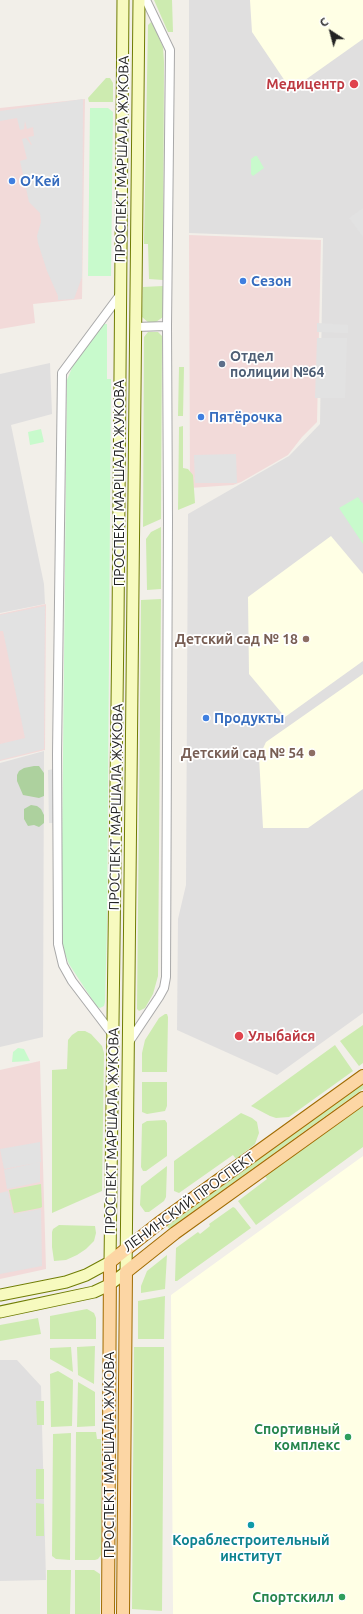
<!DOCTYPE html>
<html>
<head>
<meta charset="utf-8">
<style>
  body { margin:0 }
  #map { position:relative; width:363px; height:1614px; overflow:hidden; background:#f2efe9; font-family:Ubuntu,sans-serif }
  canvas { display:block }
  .north { position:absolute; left:311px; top:12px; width:40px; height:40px; -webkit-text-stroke:3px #fff; paint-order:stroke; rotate:324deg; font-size:11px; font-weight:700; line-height:16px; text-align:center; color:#222 }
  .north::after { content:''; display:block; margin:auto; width:14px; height:18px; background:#222; clip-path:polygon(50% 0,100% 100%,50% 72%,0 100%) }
</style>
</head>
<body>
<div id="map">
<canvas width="363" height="1614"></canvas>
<div class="north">С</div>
</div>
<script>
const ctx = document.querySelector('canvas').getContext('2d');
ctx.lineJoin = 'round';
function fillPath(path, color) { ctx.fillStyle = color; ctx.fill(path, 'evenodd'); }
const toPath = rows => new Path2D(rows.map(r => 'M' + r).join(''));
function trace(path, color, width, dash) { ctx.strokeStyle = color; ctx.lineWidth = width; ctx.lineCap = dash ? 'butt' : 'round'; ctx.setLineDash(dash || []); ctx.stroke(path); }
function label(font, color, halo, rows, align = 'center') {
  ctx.font = font + ' Ubuntu,sans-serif'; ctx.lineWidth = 3.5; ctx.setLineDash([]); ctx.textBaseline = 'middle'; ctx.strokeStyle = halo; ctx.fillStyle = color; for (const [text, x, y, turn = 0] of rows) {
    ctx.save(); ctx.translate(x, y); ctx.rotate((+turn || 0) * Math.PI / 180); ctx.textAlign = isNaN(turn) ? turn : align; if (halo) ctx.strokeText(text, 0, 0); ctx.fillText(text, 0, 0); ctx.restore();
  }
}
fillPath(toPath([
  [189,0,363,0,363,1013,277,1075,177,1030,178,919,186,885,188,514,289,456,320,424,323,238,189,233],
  [50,363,52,414,11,425,44,584,45,604,0,613,0,374],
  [44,751,43,1037,0,1047,0,763],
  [0,1360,17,1360,41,1386,46,1580,0,1581]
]), '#e0dfdf');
fillPath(toPath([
  [85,99,82,299,33,304,35,323,0,329,0,108],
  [189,235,321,240,317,422,302,437,288,455,241,482,233,485,190,488],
  [46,604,45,750,0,761,0,614],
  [40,1061,46,1269,0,1279,0,1070]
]), '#f2dad9');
fillPath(toPath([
  [250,0,363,0,363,39,291,90,252,32],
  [331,536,363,574,363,661,285,717,249,674,248,597],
  [363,674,363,789,308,828,263,828,259,757,266,742],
  [363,1156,363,1614,173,1614,171,1295]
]), '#ffffe5');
fillPath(toPath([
  [154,0,172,0,173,32,168,32],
  [151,22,153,24,163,47,164,62,163,280,149,279,148,244,144,244,148,25],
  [106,78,110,78,113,83,113,102,89,102,88,98],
  [163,286,163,317,156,322,149,323,142,317,143,287],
  [148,332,158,332,162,336,161,519,143,527,144,337],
  [179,367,184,367,183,416,178,416],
  [183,426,183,468,188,469,193,475,195,503,178,510,179,427],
  [161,527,161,589,147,590,146,539,151,532],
  [161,599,158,976,153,994,145,1008,139,1011,137,1009,141,600],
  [165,1014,167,1014,168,1017,167,1072,142,1072,142,1053,145,1040,159,1018],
  [363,1025,363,1063,359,1066,340,1041],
  [78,1031,85,1031,91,1034,102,1046,104,1053,102,1191,52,1213,52,1070,67,1069,68,1040,72,1035],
  [335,1045,353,1071,289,1117,276,1118,270,1116,251,1106],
  [142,1082,167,1082,167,1106,165,1111,147,1114,142,1112],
  [363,1084,363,1089,169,1229,167,1226],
  [363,1106,363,1147,256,1225,238,1201,267,1179,265,1176],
  [241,1113,252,1118,257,1122,259,1133,255,1144,236,1159,233,1155,179,1193,174,1191,174,1161],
  [165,1120,167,1123,167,1156,146,1171,143,1171,141,1167,142,1124,147,1121],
  [167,1166,166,1197,164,1201,149,1212,145,1212,140,1205,141,1186],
  [41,1184,42,1207,40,1208,14,1213,9,1190],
  [233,1207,235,1208,251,1228,177,1281,175,1281,176,1248,198,1232,200,1234,210,1226,209,1224],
  [59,1225,95,1226,96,1233,94,1241,86,1249,77,1255,66,1260,54,1261,52,1247,52,1232,53,1229],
  [167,1255,165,1289,141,1293,141,1286,147,1271],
  [165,1296,164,1339,138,1339,138,1301],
  [87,1309,94,1313,96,1318,96,1339,50,1339,50,1316],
  [38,1318,41,1334,0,1341,0,1325],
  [95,1346,94,1384,78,1375,77,1347],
  [71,1347,73,1372,50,1359,50,1348],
  [134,1347,164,1347,162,1611,132,1609],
  [58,1371,73,1380,72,1426,51,1427,50,1374],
  [78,1382,95,1392,95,1426,77,1427],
  [36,1401,44,1401,44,1425,37,1425],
  [76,1432,96,1432,97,1439,101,1439,101,1555,98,1559,95,1560,75,1560],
  [71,1433,70,1560,56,1559,52,1556,53,1434],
  [36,1469,44,1469,44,1499,36,1499],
  [36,1503,44,1504,44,1536,36,1536],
  [47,1570,71,1570,70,1614,47,1614],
  [75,1570,94,1570,100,1574,100,1614,75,1614]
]), '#cdebb0');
fillPath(toPath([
  [34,766,39,766,44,773,44,796,39,798,23,795,17,781,17,775,19,771,24,768],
  [31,805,37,806,41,809,44,815,44,823,39,827,34,825,28,826,24,819,24,809]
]), '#add19e');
fillPath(toPath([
  [90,108,108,108,113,112,111,276,88,276],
  [255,156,257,156,264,168,253,176,251,174,251,159],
  [102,324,107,324,107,379,111,379,107,927,105,1002,104,1006,100,1008,97,1007,69,964,61,943,67,380,74,363],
  [41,429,44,442,30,445,28,432],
  [358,497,363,504,363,544,339,508],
  [18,1048,24,1049,30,1061,12,1062,13,1052]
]), '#c8facc');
fillPath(toPath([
  [83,99,82,277,74,299,58,300,58,296,47,271,38,243,37,236,41,222,40,213,29,202,20,161,27,159,22,139,26,138,31,145,32,145,28,137,34,136,33,127,27,129,25,121,24,129,20,130,17,118,0,121,0,111],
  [363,208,363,237,349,218],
  [317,323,348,325,348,333,317,332],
  [317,338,347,338,345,398,315,398],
  [236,454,237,483,195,483,194,455],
  [45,606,44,749,0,760,0,744,25,738,3,631,0,631,0,615],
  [54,769,54,823,49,823,48,770],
  [40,1142,41,1162,4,1169,0,1149],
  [40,1162,40,1182,7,1189,4,1170],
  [8,1191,13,1214,41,1209,42,1266,0,1274,0,1193]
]), '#e2e2e2');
const street = toPath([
  [135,327,167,326],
  [113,1035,72,981,63,965,58,944,57,754,62,373,120,295],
  [129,1042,159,997,164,988,166,977,168,521,167,326,170,50,146,0]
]);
const secondary = toPath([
  [0,1295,66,1282,86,1275,110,1262,118,624,123,0],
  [0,1312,94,1292,109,1285,126,1272,139,0]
]);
const primary = toPath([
  [108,1614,110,1262,159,1223,363,1076],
  [123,1614,126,1272,175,1233,363,1098]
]);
trace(street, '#a9a9a9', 10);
trace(secondary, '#707d05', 13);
trace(primary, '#a06b00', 14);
trace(street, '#fff', 8);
trace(secondary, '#f7fabf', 11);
trace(primary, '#fcd6a4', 12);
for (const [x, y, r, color] of [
  [354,84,5,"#e0444e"],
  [12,181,4,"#3f7fe0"],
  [243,281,4,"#3f7fe0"],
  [222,364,4,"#5c6f8a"],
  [201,417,4,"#3f7fe0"],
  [306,639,4,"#8d6e63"],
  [206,718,4,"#3f7fe0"],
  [312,753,4,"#8d6e63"],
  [239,1036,5,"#e0444e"],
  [348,1437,4,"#2e9e5b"],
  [251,1525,4,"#0f9aa8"],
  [342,1597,4,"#2e9e5b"]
]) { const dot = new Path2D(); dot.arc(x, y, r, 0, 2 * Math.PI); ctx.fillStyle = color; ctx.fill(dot); trace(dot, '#fff', 1.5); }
label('bold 14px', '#be3a42', '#fff', [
  ["Медицентр",345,84],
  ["Улыбайся",248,1036,"left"]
], 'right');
label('14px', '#222', '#fff', [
  ["ПРОСПЕКТ МАРШАЛА ЖУКОВА",122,159,-89],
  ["ПРОСПЕКТ МАРШАЛА ЖУКОВА",119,483,-90],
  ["ПРОСПЕКТ МАРШАЛА ЖУКОВА",116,807,-89],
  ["ПРОСПЕКТ МАРШАЛА ЖУКОВА",112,1131,-89],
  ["ЛЕНИНСКИЙ ПРОСПЕКТ",189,1202,-36],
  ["ПРОСПЕКТ МАРШАЛА ЖУКОВА",109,1455,-90]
]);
label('bold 14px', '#366cbe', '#fff', [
  ["О’Кей",20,181],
  ["Сезон",251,281],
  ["Пятёрочка",209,417],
  ["Продукты",214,718]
], 'left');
label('bold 14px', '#4e5e75', '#fff', [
  ["Отдел",230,356],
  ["полиции №64",230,372]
], 'left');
label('bold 14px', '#785e54', '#fff', [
  ["Детский сад № 18",298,639],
  ["Детский сад № 54",304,753]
], 'right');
label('bold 14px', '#27864d', '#fff', [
  ["Спортивный",340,1429],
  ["комплекс",340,1445],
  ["Спортскилл",334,1597]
], 'right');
label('bold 14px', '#0d838f', '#fff', [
  ["Кораблестроительный",251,1540],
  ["институт",251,1556]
]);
</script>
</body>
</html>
